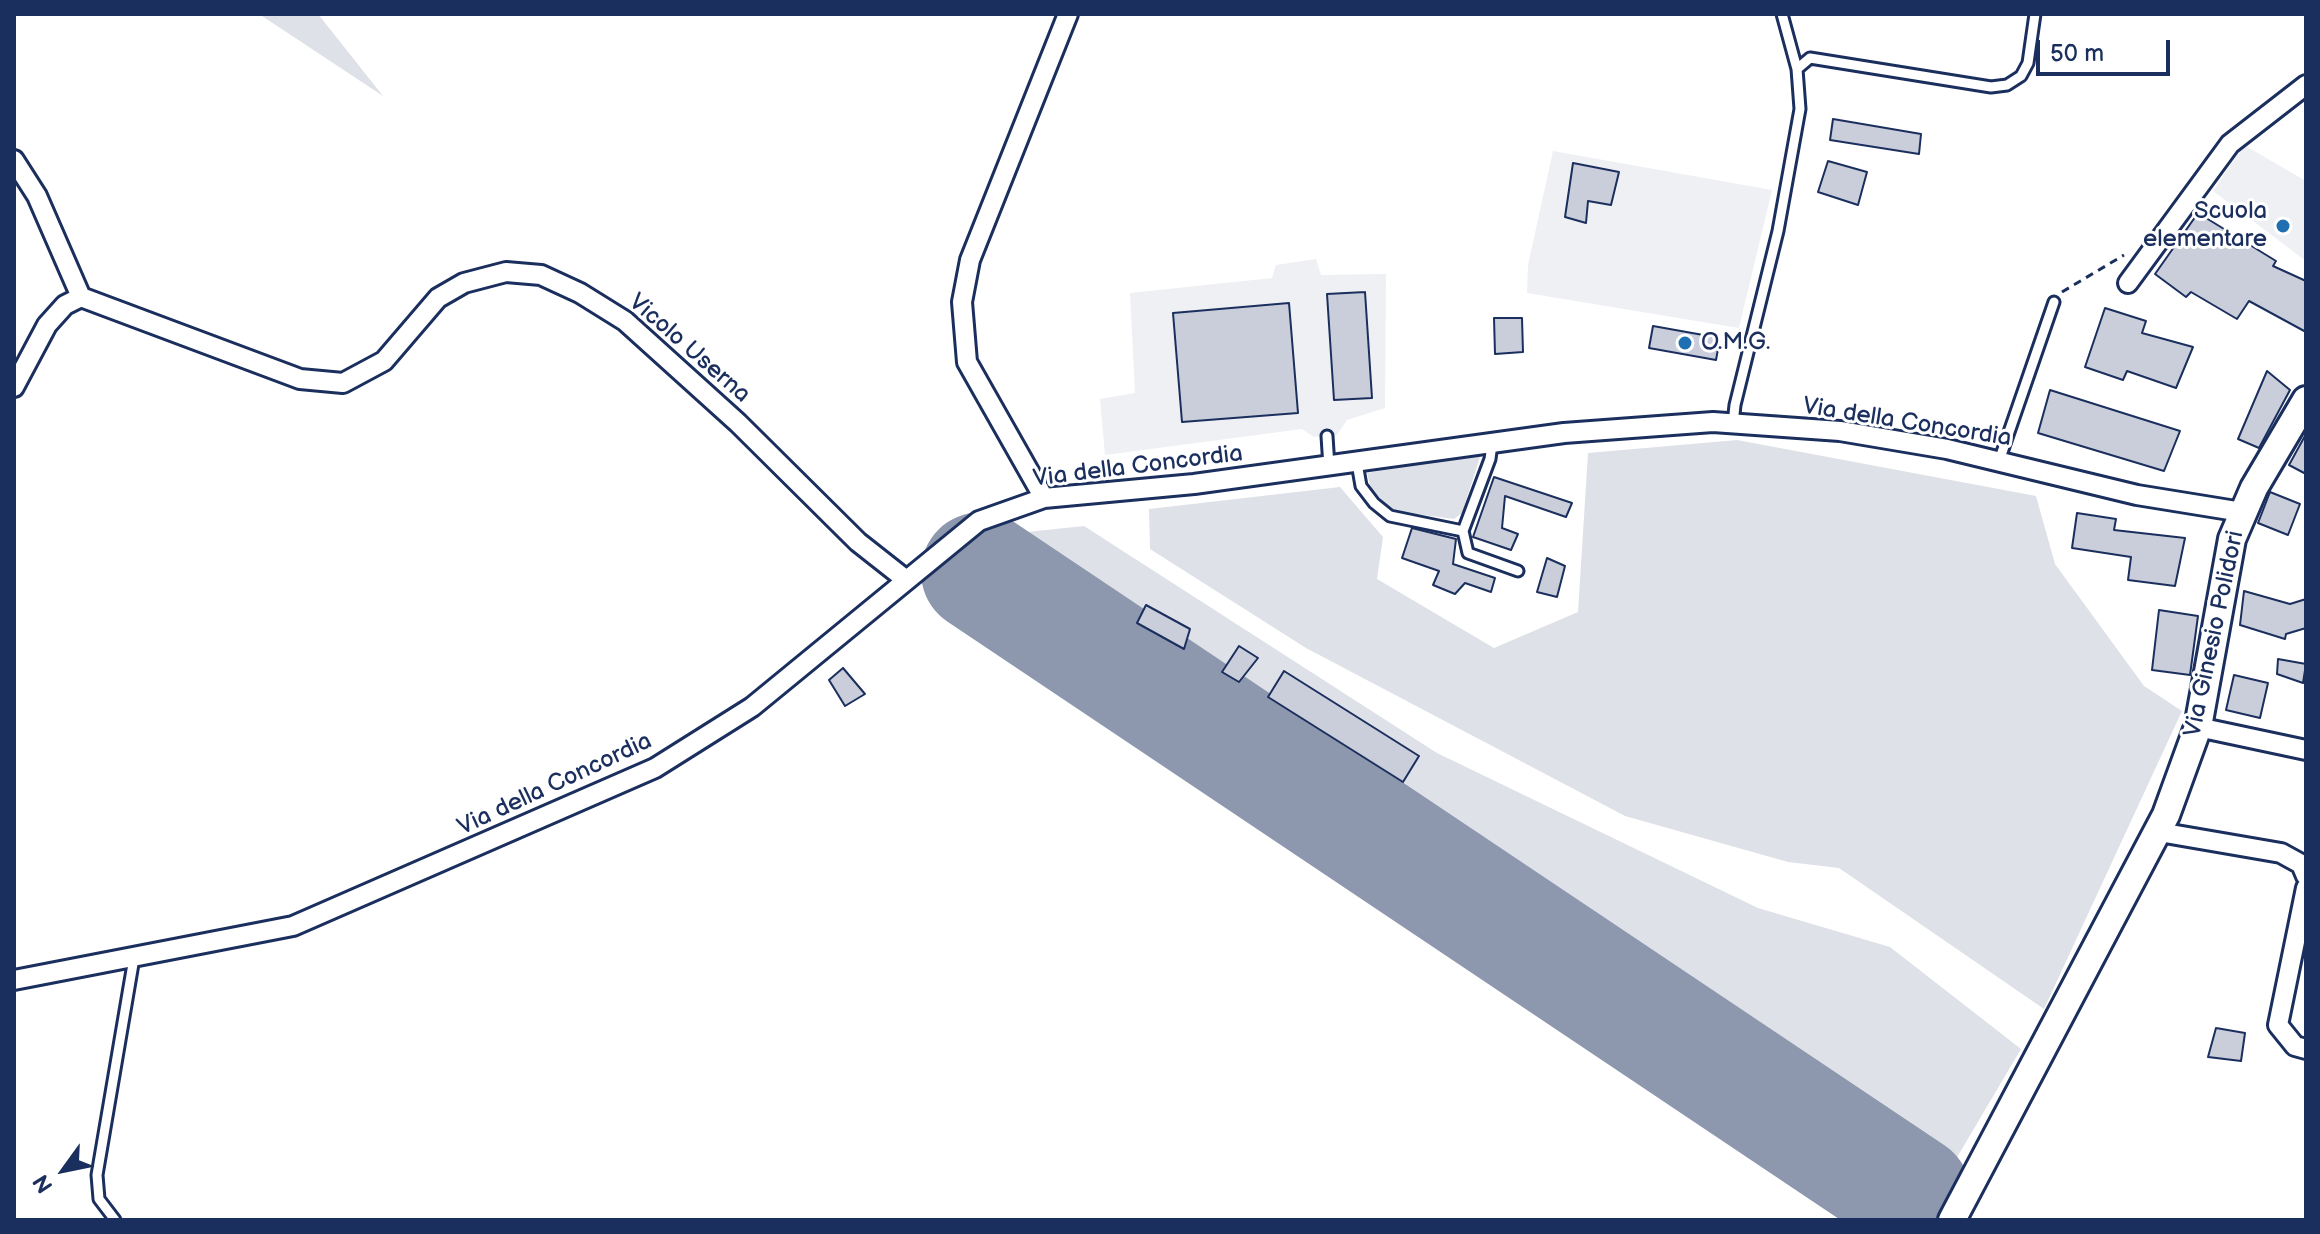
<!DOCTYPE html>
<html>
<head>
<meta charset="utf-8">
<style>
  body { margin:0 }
  #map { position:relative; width:2320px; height:1234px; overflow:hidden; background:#fff; font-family:"Balsamiq Sans",sans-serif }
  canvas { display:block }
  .frame { position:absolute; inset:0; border:16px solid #1b2f5e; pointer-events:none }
  .north { position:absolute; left:24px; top:1130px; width:80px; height:80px; -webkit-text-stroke:6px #fff; paint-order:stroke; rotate:237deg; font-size:22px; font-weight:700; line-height:32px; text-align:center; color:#1b2f5e }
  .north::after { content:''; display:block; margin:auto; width:28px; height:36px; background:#1b2f5e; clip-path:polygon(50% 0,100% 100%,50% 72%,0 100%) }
  .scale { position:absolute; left:2036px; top:40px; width:134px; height:36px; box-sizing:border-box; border:4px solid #1b2f5e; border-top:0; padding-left:10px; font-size:24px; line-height:28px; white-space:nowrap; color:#1b2f5e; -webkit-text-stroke:6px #fff; paint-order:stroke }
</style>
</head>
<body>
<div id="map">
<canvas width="2320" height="1234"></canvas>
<div class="frame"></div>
<div class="north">N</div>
<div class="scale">50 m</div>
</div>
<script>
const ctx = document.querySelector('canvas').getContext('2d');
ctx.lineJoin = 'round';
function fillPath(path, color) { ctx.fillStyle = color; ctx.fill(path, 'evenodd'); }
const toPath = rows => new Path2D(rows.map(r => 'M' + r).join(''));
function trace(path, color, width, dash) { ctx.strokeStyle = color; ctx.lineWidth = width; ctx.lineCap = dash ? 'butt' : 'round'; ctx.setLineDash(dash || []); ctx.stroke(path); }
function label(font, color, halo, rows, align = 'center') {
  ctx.font = font + ' "Balsamiq Sans",sans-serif'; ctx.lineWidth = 6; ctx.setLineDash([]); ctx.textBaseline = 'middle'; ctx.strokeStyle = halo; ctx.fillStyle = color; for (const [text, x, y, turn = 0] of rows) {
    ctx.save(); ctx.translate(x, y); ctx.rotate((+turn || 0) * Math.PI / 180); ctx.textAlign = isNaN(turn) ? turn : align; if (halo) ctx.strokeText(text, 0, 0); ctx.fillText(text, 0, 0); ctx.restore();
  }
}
fillPath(toPath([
  [2244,145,2306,181,2306,261,2213,191],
  [1553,151,1772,190,1739,328,1527,293,1528,265],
  [1316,259,1321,275,1386,274,1385,408,1347,420,1337,435,1314,437,1302,429,1105,455,1100,399,1135,393,1130,293,1272,278,1276,265]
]), '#eff0f4');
fillPath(toPath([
  [259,14,318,14,383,96],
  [1737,440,2036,496,2055,564,2144,686,2182,711,2044,1009,1839,868,1788,862,1625,816,1306,648,1150,549,1149,509,1340,487,1383,537,1377,579,1494,648,1578,612,1588,453],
  [1481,454,1462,513,1454,519,1394,511,1371,489,1367,473],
  [1084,526,1437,753,1758,908,1890,947,2021,1049,1920,1220,1890,1220,937,585,989,536]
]), '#dee1e7');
trace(toPath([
  [981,572,1911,1195]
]), '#8d97ae', 120);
const building = toPath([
  [1833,119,1921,134,1919,154,1830,140,1833,119],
  [1828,161,1867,172,1858,205,1818,192,1828,161],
  [1573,163,1619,172,1611,205,1588,201,1586,223,1565,217,1573,163],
  [2198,213,2276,261,2273,266,2306,281,2306,332,2249,301,2237,319,2191,292,2186,297,2155,274,2198,213],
  [1365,292,1372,398,1334,400,1327,294,1365,292],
  [1289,303,1298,413,1182,422,1173,313,1289,303],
  [2105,308,2146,321,2142,333,2193,347,2176,388,2127,371,2123,380,2085,367,2105,308],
  [1494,318,1522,318,1523,352,1495,354,1494,318],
  [1653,326,1720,338,1716,360,1649,348,1653,326],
  [2267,371,2290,390,2259,448,2238,439,2267,371],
  [2050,390,2180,431,2164,471,2038,433,2050,390],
  [2306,434,2306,474,2289,465,2306,434],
  [1494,477,1572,503,1566,517,1505,496,1502,528,1518,534,1511,550,1473,537,1494,477],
  [2270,492,2300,504,2288,535,2258,523,2270,492],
  [2077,513,2116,519,2114,530,2185,538,2175,586,2128,580,2131,557,2072,548,2077,513],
  [1412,528,1456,539,1453,564,1495,578,1491,592,1465,583,1455,594,1433,585,1439,571,1402,558,1412,528],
  [1547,558,1565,566,1557,597,1537,592,1547,558],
  [2244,591,2290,604,2306,599,2306,628,2286,634,2285,639,2240,625,2244,591],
  [1146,605,1190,629,1184,649,1137,623,1146,605],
  [2159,610,2198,616,2190,675,2152,670,2159,610],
  [1239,646,1258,658,1239,682,1222,672,1239,646],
  [2278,659,2306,664,2303,683,2277,674,2278,659],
  [843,668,865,694,845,706,829,680,843,668],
  [1284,671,1419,756,1403,782,1268,697,1284,671],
  [2234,675,2268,683,2260,718,2226,710,2234,675],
  [2216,1028,2245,1033,2241,1061,2208,1057,2216,1028]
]);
fillPath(building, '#caceda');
trace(building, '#1b2f5e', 2);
const lane = toPath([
  [1782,14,1797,69],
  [1733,424,1735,405,1778,231,1800,109,1797,69,1810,58,1991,87,2007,85,2021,76,2028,63,2035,14],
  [1327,436,1329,467],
  [1999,461,2054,302],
  [1357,463,1361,486,1374,503,1390,516,1463,531,1468,553,1518,571],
  [1463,531,1490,459,1492,444],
  [115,1220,99,1199,97,1175,134,958]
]);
const street = toPath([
  [14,160,37,196,81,297],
  [2128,283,2230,144,2306,85],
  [14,387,47,325,65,305,81,297,300,379,343,383,384,361,438,298,464,283,506,272,541,275,580,293,625,321,738,423,858,542,905,579],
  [1044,498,967,362,962,302,970,260,1068,14],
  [2198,727,2306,750],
  [2159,832,2281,853,2301,864,2306,876],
  [2306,888,2278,1025,2295,1046,2306,1049],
  [14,980,293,926,655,768,752,707,979,521,1044,498,1194,484,1564,433,1713,422,1840,431,1947,449,2137,495,2242,512]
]);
const secondary = toPath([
  [1952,1220,2166,815,2198,727,2232,539,2254,488,2306,400]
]);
trace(lane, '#1b2f5e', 15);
trace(street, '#1b2f5e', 24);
trace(secondary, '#1b2f5e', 32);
trace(toPath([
  [2062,292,2124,255]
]), '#1b2f5e', 3, [8, 6]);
trace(lane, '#fff', 9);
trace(street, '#fff', 18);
trace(secondary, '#fff', 26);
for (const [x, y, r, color] of [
  [2283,226,8,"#1f6fb2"],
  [1685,343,8,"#1f6fb2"]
]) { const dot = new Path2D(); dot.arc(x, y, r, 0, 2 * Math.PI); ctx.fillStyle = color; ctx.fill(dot); trace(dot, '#fff', 3); }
label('24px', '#1b2f5e', '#fff', [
  ["Scuola",2267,212],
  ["elementare",2267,240],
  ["O.M.G.",1701,343,"left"]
], 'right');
label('24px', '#1b2f5e', '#fff', [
  ["Vicolo Userna",689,349,41],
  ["Via della Concordia",1907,423,9],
  ["Via della Concordia",1138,467,-7],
  ["Via Ginesio Polidori",2215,634,-78],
  ["Via della Concordia",555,785,-25]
]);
</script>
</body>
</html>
